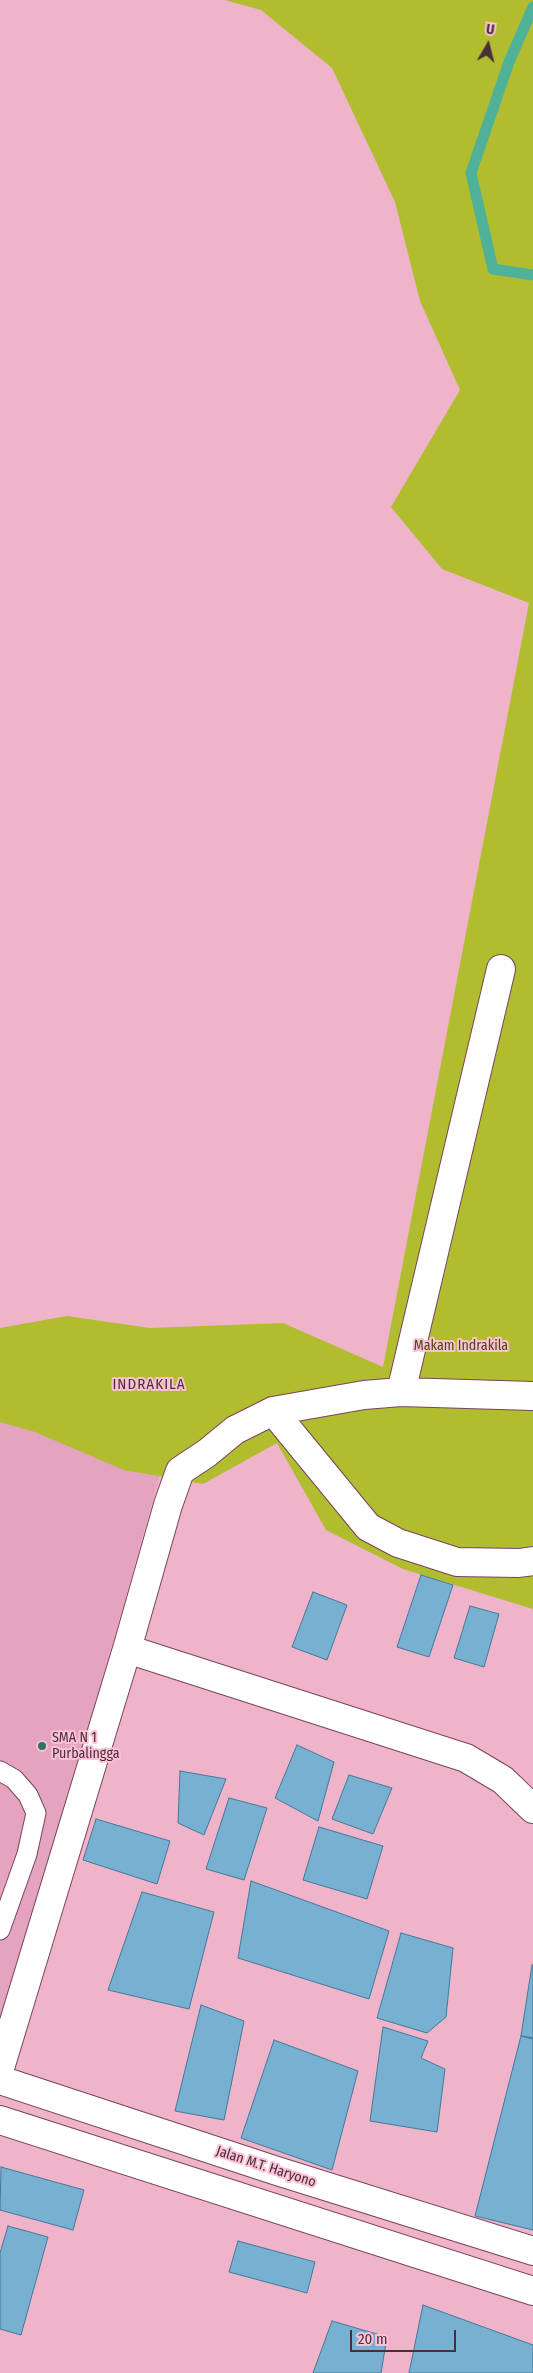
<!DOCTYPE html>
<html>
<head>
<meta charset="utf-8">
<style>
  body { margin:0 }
  #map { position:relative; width:533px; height:2373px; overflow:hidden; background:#efb3ca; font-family:"Fira Sans Condensed",sans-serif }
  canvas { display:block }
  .north { position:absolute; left:463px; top:20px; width:50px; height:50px; -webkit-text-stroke:4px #fdc0d7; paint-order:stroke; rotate:8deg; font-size:14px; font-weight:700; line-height:20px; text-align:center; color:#48303a }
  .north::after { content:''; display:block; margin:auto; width:18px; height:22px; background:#48303a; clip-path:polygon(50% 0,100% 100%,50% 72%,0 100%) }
  .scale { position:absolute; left:350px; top:2330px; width:106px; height:22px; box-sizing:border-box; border:2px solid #48303a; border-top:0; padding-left:6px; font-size:15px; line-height:18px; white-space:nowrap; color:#48303a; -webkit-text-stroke:4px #fdc0d7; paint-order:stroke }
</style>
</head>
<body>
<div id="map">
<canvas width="533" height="2373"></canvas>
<div class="north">U</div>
<div class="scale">20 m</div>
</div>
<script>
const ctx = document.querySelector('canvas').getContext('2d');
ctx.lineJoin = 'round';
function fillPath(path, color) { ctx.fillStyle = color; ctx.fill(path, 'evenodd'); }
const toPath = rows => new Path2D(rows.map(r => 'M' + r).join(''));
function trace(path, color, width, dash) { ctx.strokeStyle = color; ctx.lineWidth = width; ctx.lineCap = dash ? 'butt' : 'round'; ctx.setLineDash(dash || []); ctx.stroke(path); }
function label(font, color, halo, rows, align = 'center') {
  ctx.font = font + ' "Fira Sans Condensed",sans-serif'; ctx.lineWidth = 4; ctx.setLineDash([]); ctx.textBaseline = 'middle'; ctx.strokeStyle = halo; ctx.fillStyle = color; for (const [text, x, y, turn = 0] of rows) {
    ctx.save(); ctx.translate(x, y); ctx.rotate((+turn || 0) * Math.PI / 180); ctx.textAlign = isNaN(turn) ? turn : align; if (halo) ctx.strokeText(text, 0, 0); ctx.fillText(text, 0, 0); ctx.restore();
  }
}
fillPath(toPath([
  [0,1404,167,1450,0,2043]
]), '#e4a3be');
fillPath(toPath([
  [225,0,533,0,533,1609,403,1569,326,1530,277,1443,203,1484,124,1470,35,1432,0,1422,0,1328,67,1316,150,1328,283,1323,383,1367,529,603,442,569,391,507,460,390,420,301,395,202,332,68,261,10]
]), '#b2bc2f');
trace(toPath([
  [533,7,509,62,471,173,493,269,533,275]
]), '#4fb298', 11);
const building = toPath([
  [421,1575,453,1585,429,1657,397,1647,421,1575],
  [313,1592,347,1605,327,1660,292,1647,313,1592],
  [470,1606,499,1614,484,1667,454,1658,470,1606],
  [297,1745,334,1762,318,1821,275,1798,297,1745],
  [180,1771,226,1779,204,1835,178,1823,180,1771],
  [349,1775,392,1788,373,1834,332,1819,349,1775],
  [229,1798,267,1808,244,1880,206,1869,229,1798],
  [96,1819,170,1841,157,1884,83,1860,96,1819],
  [319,1827,383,1846,367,1899,303,1880,319,1827],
  [251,1881,389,1931,369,1999,238,1958,251,1881],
  [142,1892,214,1912,189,2009,108,1990,142,1892],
  [401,1933,453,1948,446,2017,427,2033,377,2018,401,1933],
  [532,1965,533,1965,533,2039,521,2036,532,1965],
  [201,2005,244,2021,224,2120,175,2111,201,2005],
  [383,2027,428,2041,421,2058,445,2069,437,2132,370,2121,383,2027],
  [521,2036,533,2038,533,2230,475,2216,521,2036],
  [274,2040,358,2071,332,2170,241,2138,274,2040],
  [1,2167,84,2190,73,2230,0,2210,1,2167],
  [8,2226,48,2237,21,2335,0,2329,0,2253,8,2226],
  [238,2241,315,2262,307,2293,229,2272,238,2241],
  [423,2305,533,2345,533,2373,409,2373,423,2305],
  [332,2321,387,2337,381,2373,313,2373,332,2321]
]);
fillPath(building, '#77b0d1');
trace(building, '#417a98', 1);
const service = toPath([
  [0,1771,14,1779,28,1795,36,1813,27,1854,0,1930]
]);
const minor = toPath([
  [401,1392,501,969],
  [533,1396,401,1392,364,1395,273,1411,235,1430,207,1453,180,1471,168,1505,127,1649,466,1758,503,1780,533,1809],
  [273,1411,368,1527,398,1543,457,1562,519,1563,533,1561],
  [0,2068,127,1649]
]);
const secondary = toPath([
  [0,2080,277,2171,533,2251],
  [0,2120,533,2291]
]);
trace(service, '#78455a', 21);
trace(minor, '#78455a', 30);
trace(secondary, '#78455a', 30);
trace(service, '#fff', 19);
trace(minor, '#fff', 28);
trace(secondary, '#fff', 28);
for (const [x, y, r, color] of [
  [42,1746,5,"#337362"]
]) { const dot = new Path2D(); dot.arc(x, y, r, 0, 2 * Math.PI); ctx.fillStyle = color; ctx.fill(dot); trace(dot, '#fdc0d7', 2); }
label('14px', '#464a0f', '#fdc0d7', [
  ["Makam Indrakila",461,1346]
]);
label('14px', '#48303a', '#fdc0d7', [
  ["SMA N 1",52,1738],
  ["Purbalingga",52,1754]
], 'left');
label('14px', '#48303a', '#fdc0d7', [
  ["Jalan M.T. Haryono",266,2167,18]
]);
ctx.letterSpacing = '1px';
label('15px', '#48303a', '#fdc0d7', [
  ["INDRAKILA",149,1385]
]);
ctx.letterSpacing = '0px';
</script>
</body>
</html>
